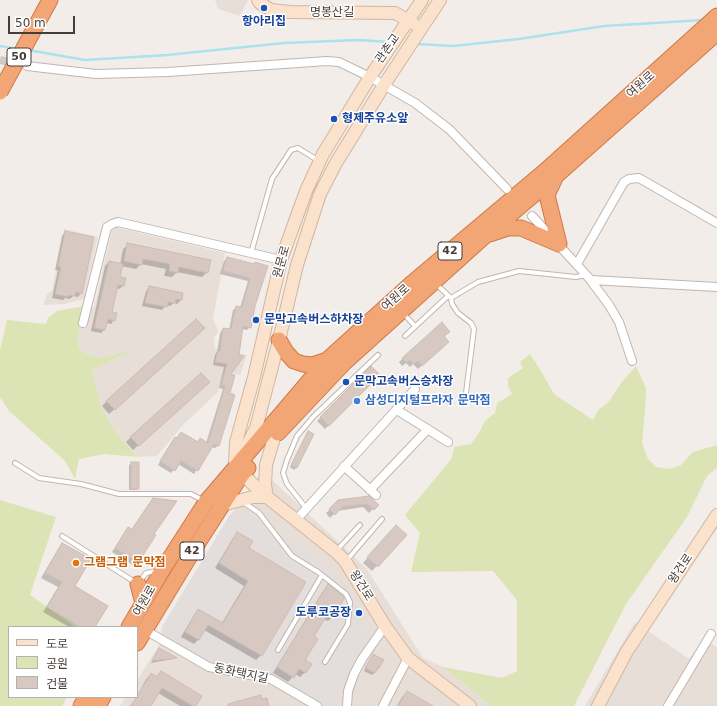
<!DOCTYPE html>
<html>
<head>
<meta charset="utf-8">
<style>
  body { margin:0 }
  #map { position:relative; width:717px; height:706px; overflow:hidden; background:#f3ede9; font-family:"DejaVu Sans","Noto Sans KR",sans-serif }
  canvas { display:block }
  .legend { position:absolute; left:8px; top:626px; width:130px; height:72px; box-sizing:border-box; background:#fff; border:1px solid #b5b1af; margin:0; padding:5px 7px; list-style:none; font-size:12px; color:#463d38 }
  .legend li { display:flex; align-items:center; gap:8px; height:20px }
  .legend b { width:20px; border:1px solid #b5b1af }
  .scale { position:absolute; left:8px; top:16px; width:67px; height:18px; box-sizing:border-box; border:2px solid #463d38; border-top:0; padding-left:5px; font-size:12px; line-height:14px; white-space:nowrap; color:#463d38; -webkit-text-stroke:3px #fff; paint-order:stroke }
</style>
</head>
<body>
<div id="map">
<canvas width="717" height="706"></canvas>
<ul class="legend">
<li><b style="height:5px;background:#fae2cc"></b>도로</li>
<li><b style="height:11px;background:#dce4b5"></b>공원</li>
<li><b style="height:11px;background:#d7c9c2"></b>건물</li>
</ul>
<div class="scale">50 m</div>
</div>
<script>
const ctx = document.querySelector('canvas').getContext('2d');
ctx.lineJoin = 'round';
function fillPath(path, color) { ctx.fillStyle = color; ctx.fill(path, 'evenodd'); }
const toPath = rows => new Path2D(rows.map(r => 'M' + r).join(''));
function trace(path, color, width, dash) { ctx.strokeStyle = color; ctx.lineWidth = width; ctx.lineCap = dash ? 'butt' : 'round'; ctx.setLineDash(dash || []); ctx.stroke(path); }
function label(font, color, halo, rows, align = 'center') {
  ctx.font = font + ' "DejaVu Sans","Noto Sans KR",sans-serif'; ctx.lineWidth = 3; ctx.setLineDash([]); ctx.textBaseline = 'middle'; ctx.strokeStyle = halo; ctx.fillStyle = color; for (const [text, x, y, turn = 0] of rows) {
    ctx.save(); ctx.translate(x, y); ctx.rotate((+turn || 0) * Math.PI / 180); ctx.textAlign = isNaN(turn) ? turn : align; if (halo) ctx.strokeText(text, 0, 0); ctx.fillText(text, 0, 0); ctx.restore();
  }
}
fillPath(toPath([
  [215,0,248,0,240,16,218,9],
  [115,227,225,253,213,319,218,331,214,339,215,349,247,355,240,375,224,371,218,392,183,425,157,456,137,457,113,428,101,407,92,370,133,350,100,358,81,351,77,342,84,306,94,308,112,229],
  [64,229,98,237,84,299,64,304,43,305,47,294,52,290],
  [267,475,367,569,423,658,443,667,491,706,120,706,126,697,137,697,137,680,160,644,162,627,230,515],
  [635,622,689,659,704,640,717,647,717,706,585,706]
]), '#e7ded8');
fillPath(toPath([
  [246,512,273,528,323,565,348,587,366,633,366,640,335,698,337,706,323,706,275,676,257,670,231,668,190,652,168,637,162,627,230,515]
]), '#e3dddb');
fillPath(toPath([
  [84,306,77,342,81,351,100,358,135,349,92,370,101,407,113,428,137,457,104,454,79,459,75,479,65,461,9,411,0,397,0,350,7,320,46,324,48,318,57,311],
  [530,354,539,368,554,394,593,420,598,410,608,403,621,383,636,366,646,388,645,410,642,443,648,459,656,467,670,469,681,465,693,452,717,445,717,468,707,476,687,517,626,604,574,706,491,706,443,667,502,678,517,671,517,600,493,571,411,572,420,533,405,515,452,458,454,447,471,444,480,431,485,421,495,413,497,403,512,394,508,386,508,378,523,368,520,362],
  [0,500,56,517,30,595,76,627,9,627,9,697,67,697,62,706,0,706]
]), '#dce4b5');
fillPath(toPath([
  [65,232,81,293,78,297,73,296,70,299,65,298,63,300,52,298,58,270,55,270,62,236],
  [128,245,207,272,202,277,177,272,172,277,164,276,166,269,141,264,136,269,121,266,119,278,123,286,119,289,116,288,110,313,114,320,111,324,106,323,104,330,101,333,91,331,105,266,109,262,120,265,123,249],
  [227,258,253,265,255,263,254,306,250,327,247,330,241,329,229,374,229,394,219,445,215,448,211,447,194,474,178,464,171,473,158,465,172,442,181,433,197,442,200,439,206,443,223,389,219,388,224,367,213,365,215,355,217,352,220,333,223,329,229,330,233,310,237,307,240,308,248,281,220,274,224,261],
  [149,287,182,294,181,300,177,304,174,303,170,306,166,305,162,310,142,306,146,291],
  [441,324,444,345,418,369,413,364,410,367,406,363,402,366,399,362],
  [198,333,109,414,102,406,107,401],
  [371,368,379,375,325,429,317,421],
  [204,387,133,450,126,442,131,437],
  [308,432,297,467,294,470,290,467],
  [132,463,138,488,136,490,129,490,129,465],
  [154,499,153,534,138,562,134,566,112,552,125,532,128,528,132,530],
  [339,501,377,505,369,513,363,507,337,511,330,518,326,513],
  [391,531,406,535,372,571,363,563],
  [238,533,247,548,261,655,256,660,204,630,199,639,194,644,181,637,194,615,198,610,222,623,244,586,215,568,233,538],
  [63,544,73,587,94,627,69,627,43,612,58,587,41,578,58,549],
  [328,586,333,616,328,621,323,619,312,637,304,661,305,672,300,677,295,674,288,682,273,673,323,591],
  [159,649,175,658,173,659,151,663],
  [371,658,382,660,379,668,372,675,364,671],
  [161,673,194,706,180,706,158,693,150,706,130,706,137,697,146,679,151,674,156,677],
  [407,692,428,706,397,706,402,697]
]), '#0003');
trace(toPath([
  [417,44,453,46,519,39,604,26,704,20],
  [0,46,17,49],
  [28,50,85,60,167,55,284,43,358,40,390,42]
]), '#abe2eb', 2.5);
const building = toPath([
  [65,231,94,237,82,294,76,292,75,296,68,295,68,297,55,294,61,267,58,266,65,231],
  [127,243,211,260,208,273,179,267,178,273,169,271,170,264,143,259,142,265,124,261,127,243],
  [227,257,254,264,255,262,268,266,255,306,251,328,243,326,239,355,244,356,231,374,235,375,230,393,235,395,219,446,214,444,198,471,181,461,175,471,160,461,175,437,177,438,181,432,198,442,200,438,208,443,225,386,222,385,221,386,227,364,215,362,218,351,220,351,223,328,231,329,236,306,242,307,250,278,223,271,227,257],
  [109,261,123,264,120,277,126,278,124,286,118,285,112,312,117,313,115,321,108,319,105,330,94,328,109,261],
  [149,286,183,293,182,300,176,299,175,303,168,302,167,307,145,303,149,286],
  [196,319,205,328,115,410,106,401,196,319],
  [442,322,450,332,444,336,449,342,422,366,418,361,414,364,410,360,406,363,402,358,442,322],
  [371,366,380,375,329,426,320,417,371,366],
  [201,373,210,382,139,446,130,437,201,373],
  [308,431,314,434,297,468,291,465,308,431],
  [131,462,139,462,139,489,131,489,131,462],
  [369,496,379,505,374,510,367,504,342,507,335,515,329,509,338,500,369,496],
  [153,498,177,501,154,534,156,535,138,563,115,548,128,527,132,529,153,498],
  [396,525,407,535,378,567,367,557,396,525],
  [237,532,253,541,249,548,306,582,262,656,208,625,199,640,185,632,198,609,223,623,248,581,219,563,237,532],
  [62,543,91,559,75,586,108,606,95,627,80,627,47,607,62,582,45,573,62,543],
  [328,584,343,596,344,599,333,617,328,614,314,636,318,639,305,660,312,664,306,673,299,669,294,678,277,667,328,584],
  [159,648,177,658,152,661,159,648],
  [373,654,384,660,379,668,378,667,375,673,365,668,373,654],
  [161,671,202,696,196,706,193,706,162,688,151,706,131,706,151,673,157,677,161,671],
  [407,691,433,706,398,706,407,691],
  [261,695,262,699,267,698,269,706,228,706,228,704,261,695]
]);
fillPath(building, '#d7c9c2');
trace(building, '#cebcb3', 1);
trace(toPath([
  [0,60,18,64]
]), '#d0cac6', 8, [8, 4]);
const lane = toPath([
  [251,253,272,179,291,150,298,148,319,161],
  [435,283,451,298,452,304,458,313,471,323,474,329,466,393],
  [451,298,478,282,519,271,576,277,586,275],
  [403,313,415,326],
  [405,336,448,296],
  [15,463,39,478,81,484,119,494,191,494,204,501],
  [243,502,259,513,292,556,318,572,346,594,350,602,348,624,325,662],
  [306,508,287,484,283,473,287,460,297,436,314,416,378,355],
  [62,536,138,584,146,573,157,571],
  [337,550,360,525],
  [347,560,382,519],
  [278,650,322,575]
]);
const street = toPath([
  [27,66,96,74,168,72,327,61,339,62,370,77,415,103,449,129,507,189],
  [532,216,589,278,609,305,619,322,632,361],
  [577,264,624,182,629,179,639,178,717,223],
  [591,280,717,287],
  [83,323,107,227,112,224,118,222,281,260],
  [397,410,448,442],
  [344,466,376,495],
  [370,490,428,429],
  [296,520,415,389],
  [145,630,209,667,271,679,317,706],
  [347,706,348,691,354,674,362,659,385,626],
  [383,706,408,658],
  [668,706,711,634]
]);
const secondary = toPath([
  [258,0,260,3,271,10,290,12,395,13,414,24],
  [243,453,256,428,279,340,297,265,320,194,336,163,384,85,440,0],
  [235,464,236,442,254,377,281,260,306,191,323,154,370,77,422,0],
  [242,474,267,497,336,552,345,561,385,626,408,658,470,706],
  [222,505,253,497,267,497,265,485,266,465,274,438],
  [598,706,627,651,717,515]
]);
const highway = toPath([
  [38,22,50,0],
  [555,178,547,195,559,244],
  [490,234,508,228,521,228,559,244],
  [279,340,286,352,294,361,303,364,312,365,327,360],
  [278,433,344,363,486,235,557,175,717,33],
  [138,584,143,603],
  [129,627,163,569,206,502,327,360,411,284,544,172,717,16],
  [137,643,194,549,242,474,248,468],
  [81,706,87,697],
  [98,706,103,697]
]);
trace(lane, '#c1b6af', 6);
trace(street, '#c1b6af', 10);
trace(secondary, '#d2b69e', 14);
trace(highway, '#d17746', 17);
trace(lane, '#fff', 4);
trace(street, '#fff', 8);
trace(secondary, '#fae2cc', 12);
trace(highway, '#f2a675', 15);
const highwayBridge = toPath([
  [0,92,38,22]
]);
trace(highwayBridge, '#d17746', 17, []);
trace(highwayBridge, '#f2a675', 15);
for (const [x, y, r, color] of [
  [264,8,4,"#1a4fb4"],
  [334,119,4,"#1a4fb4"],
  [256,320,4,"#1a4fb4"],
  [346,382,4,"#1a4fb4"],
  [357,401,4,"#3f7fe0"],
  [76,563,4,"#e8710a"],
  [359,613,4,"#1a4fb4"]
]) { const dot = new Path2D(); dot.arc(x, y, r, 0, 2 * Math.PI); ctx.fillStyle = color; ctx.fill(dot); trace(dot, '#fff', 1.5); }
for (const [x, y, w] of [
  [19,57,24],
  [450,251,24],
  [192,551,24]
]) { const box = new Path2D(); box.roundRect(x - w / 2, y - 9, w, 18, 3); ctx.fillStyle = '#fff'; ctx.fill(box); trace(box, '#463d38', 1); }
label('bold 11px', '#463d38', null, [
  ["50",19,57],
  ["42",450,251],
  ["42",192,551]
]);
label('12px', '#463d38', '#fff', [
  ["명봉산길",332,13],
  ["관촌교",388,49,-55],
  ["여원로",641,85,-42],
  ["원문로",282,262,-74],
  ["여원로",396,298,-42],
  ["왕건로",681,569,-56],
  ["왕건로",361,586,58],
  ["여원로",145,601,-60],
  ["동화택지길",241,674,12]
]);
label('bold 12px', '#164399', '#fff', [
  ["항아리집",264,22,"center"],
  ["형제주유소앞",342,119],
  ["문막고속버스하차장",264,320],
  ["문막고속버스승차장",354,382],
  ["도루코공장",351,613,"right"]
], 'left');
label('bold 12px', '#366cbe', '#fff', [
  ["삼성디지털프라자 문막점",365,401]
], 'left');
label('bold 12px', '#c56008', '#fff', [
  ["그램그램 문막점",84,563]
], 'left');
</script>
</body>
</html>
